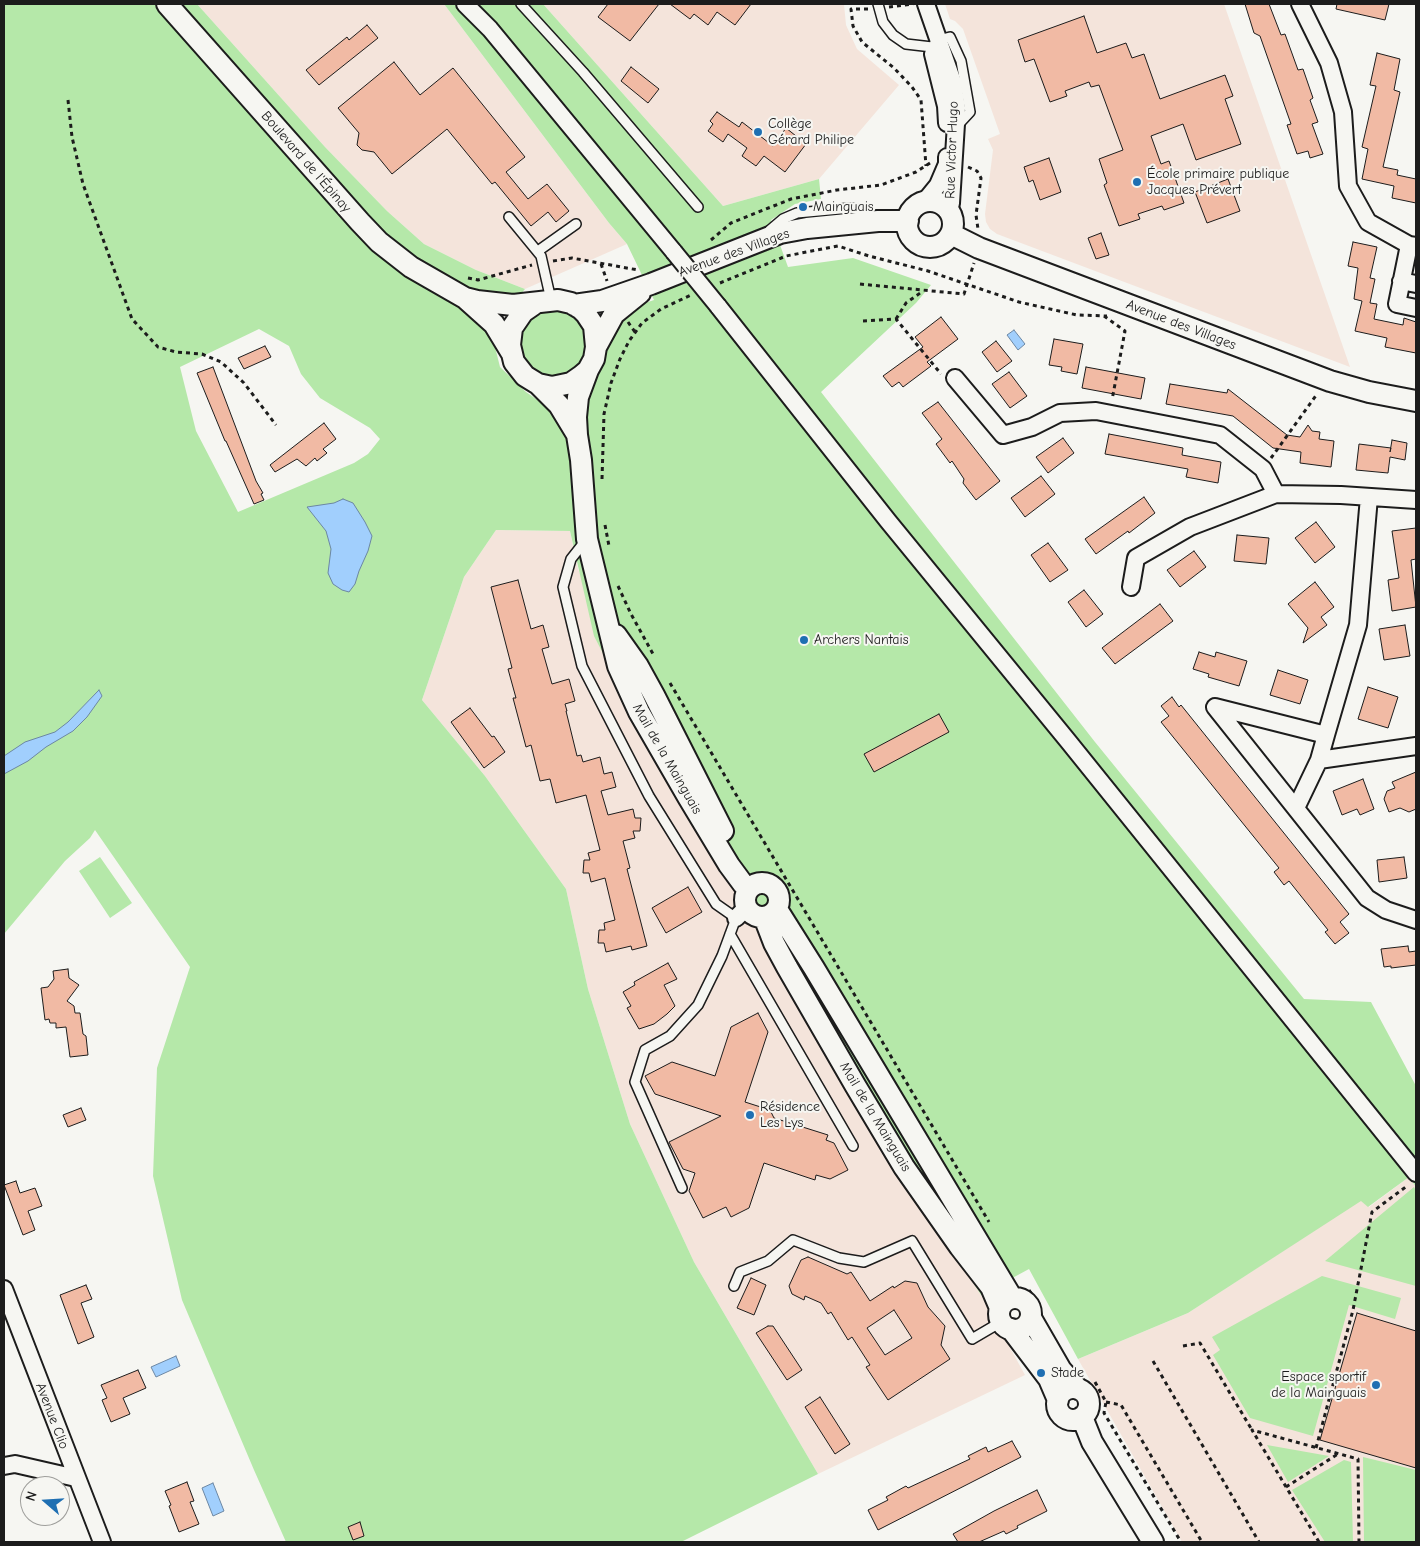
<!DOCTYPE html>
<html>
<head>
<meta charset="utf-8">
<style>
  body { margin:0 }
  #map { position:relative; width:1420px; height:1546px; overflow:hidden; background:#f6f6f2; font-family:"Comic Neue",sans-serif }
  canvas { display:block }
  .frame { position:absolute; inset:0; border:5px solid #1c1c1c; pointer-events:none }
  .north { position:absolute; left:20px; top:1476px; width:50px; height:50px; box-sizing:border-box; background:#f6f6f2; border:1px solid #9f9f9c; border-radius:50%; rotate:289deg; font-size:14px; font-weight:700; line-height:20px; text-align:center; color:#1c1c1c }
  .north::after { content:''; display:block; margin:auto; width:18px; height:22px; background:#1f6fb2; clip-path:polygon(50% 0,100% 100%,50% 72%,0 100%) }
</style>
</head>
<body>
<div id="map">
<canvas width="1420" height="1546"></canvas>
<div class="frame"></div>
<div class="north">N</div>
</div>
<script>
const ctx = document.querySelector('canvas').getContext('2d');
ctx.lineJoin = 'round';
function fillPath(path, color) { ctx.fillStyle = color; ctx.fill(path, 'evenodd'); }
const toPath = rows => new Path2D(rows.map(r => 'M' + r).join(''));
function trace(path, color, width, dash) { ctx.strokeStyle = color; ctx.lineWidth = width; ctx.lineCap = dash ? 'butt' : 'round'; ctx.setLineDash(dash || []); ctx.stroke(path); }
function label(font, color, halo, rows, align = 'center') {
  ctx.font = font + ' "Comic Neue",sans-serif'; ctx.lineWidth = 4; ctx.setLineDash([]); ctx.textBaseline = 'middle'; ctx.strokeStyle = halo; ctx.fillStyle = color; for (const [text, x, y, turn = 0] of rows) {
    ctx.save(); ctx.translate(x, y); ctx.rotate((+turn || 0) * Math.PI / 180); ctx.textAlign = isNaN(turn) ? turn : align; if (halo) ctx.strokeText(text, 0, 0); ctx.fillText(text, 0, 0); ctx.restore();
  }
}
fillPath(toPath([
  [197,4,444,4,609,223,627,244,525,289,476,270,424,244,387,211,325,147],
  [543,4,844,4,846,25,857,49,899,85,819,179,723,206],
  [945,4,1224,4,1350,367,997,234,990,229,986,222,985,214,993,150,988,139,1000,134,963,29,955,21,950,19],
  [496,530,570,531,578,569,665,768,900,1169,981,1295,1025,1375,818,1474,694,1262,630,1124,588,989,566,889,485,776,422,700,464,577],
  [1409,1177,1416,1187,1416,1542,1182,1542,1078,1359,1188,1313,1361,1200,1369,1207]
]), '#f4e4db');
fillPath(toPath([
  [4,4,197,4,325,147,387,211,424,244,476,270,525,289,502,316,493,339,500,367,526,392,549,408,571,407,588,388,598,374,612,332,633,307,654,300,627,244,609,223,444,4,543,4,723,206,819,179,821,199,795,204,771,220,788,267,853,258,931,285,916,303,821,392,1095,742,1304,999,1371,1002,1416,1086,1416,1187,1409,1177,1368,1207,1361,1201,1188,1313,1078,1359,1029,1269,981,1295,900,1169,629,704,594,636,570,531,496,530,464,577,422,700,485,776,566,889,588,989,630,1124,694,1262,818,1474,681,1542,286,1542,254,1470,182,1300,153,1176,157,1068,190,967,95,830,90,838,65,861,4,934],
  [259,329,289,346,301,374,320,398,370,428,380,439,368,454,354,463,238,512,196,431,180,367],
  [539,309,563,310,574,316,582,324,588,336,585,358,577,369,566,376,555,378,531,372,518,353,521,327],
  [100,857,132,903,110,918,79,871],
  [1414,1187,1416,1191,1416,1286,1325,1261],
  [1322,1276,1401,1298,1395,1319,1349,1305,1313,1436,1250,1418,1213,1355,1220,1350,1212,1337],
  [1267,1445,1329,1456,1288,1482],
  [1363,1457,1416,1470,1416,1542,1364,1542],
  [1344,1460,1351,1462,1353,1542,1325,1542,1292,1490]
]), '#b5e8a9');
const water = toPath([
  [1014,330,1025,344,1018,350,1007,335,1014,330],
  [343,499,353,503,365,522,372,536,368,551,359,571,355,584,349,592,342,590,333,584,328,573,331,549,326,531,307,507,334,503,343,499],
  [99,690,102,696,87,717,73,731,46,747,28,761,4,774,4,756,25,742,55,732,68,722,99,690],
  [176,1356,180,1366,156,1377,151,1367,176,1356],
  [213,1483,224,1511,213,1516,202,1488,213,1483]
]);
fillPath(water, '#a1cffd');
trace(water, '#6c87a3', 1);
const building = toPath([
  [608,4,659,4,630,41,598,17,608,4],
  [670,4,751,4,735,25,717,12,708,25,694,14,690,19,670,4],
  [1245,4,1269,4,1281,35,1285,34,1298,70,1303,69,1313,98,1310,100,1318,122,1312,124,1323,154,1310,158,1308,151,1297,154,1287,125,1291,124,1260,36,1254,33,1245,4],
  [1337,4,1389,4,1385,20,1336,9,1337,4],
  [1084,16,1097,53,1126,43,1132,58,1144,54,1160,99,1225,75,1233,96,1225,99,1241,144,1196,160,1183,124,1151,136,1161,164,1169,161,1184,203,1164,210,1162,206,1138,214,1140,219,1119,226,1104,185,1107,183,1099,159,1123,150,1099,85,1091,87,1089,82,1065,91,1067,96,1050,102,1034,59,1025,62,1018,40,1084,16],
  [367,25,378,38,319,85,306,70,347,37,349,40,367,25],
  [1377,53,1400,59,1394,90,1400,92,1383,167,1398,170,1397,175,1416,179,1416,203,1392,198,1394,186,1362,179,1368,149,1362,147,1376,86,1370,85,1377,53],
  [394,62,420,95,453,68,525,157,506,172,528,199,547,184,569,211,556,222,548,212,531,226,495,182,492,184,447,129,392,174,374,152,362,150,357,145,359,133,338,108,394,62],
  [631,67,659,89,648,103,621,81,631,67],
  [717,112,739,127,742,122,773,146,786,128,806,144,785,172,764,156,756,166,742,156,747,148,728,134,723,142,708,131,713,124,710,121,717,112],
  [1049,158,1061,192,1040,200,1033,180,1029,182,1024,167,1049,158],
  [1228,179,1240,211,1207,223,1195,192,1228,179],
  [1101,233,1109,255,1096,259,1088,238,1101,233],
  [1353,242,1377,247,1370,278,1375,279,1370,303,1377,304,1374,319,1403,325,1404,318,1416,322,1416,353,1385,347,1387,338,1355,331,1362,301,1354,299,1358,268,1348,266,1353,242],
  [941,317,958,339,927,362,931,366,903,387,899,382,892,387,883,376,923,347,915,337,941,317],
  [1054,339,1083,344,1077,374,1061,371,1062,367,1049,365,1054,339],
  [996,341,1012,361,997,372,982,352,996,341],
  [265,346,271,357,244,369,238,358,265,346],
  [213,367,256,481,263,493,261,494,264,500,254,504,226,441,225,441,197,373,213,367],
  [1086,367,1145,378,1141,399,1082,388,1086,367],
  [1009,372,1027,396,1010,408,992,384,1009,372],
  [1170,384,1227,393,1228,389,1287,435,1300,437,1308,425,1312,431,1320,432,1319,439,1334,441,1331,467,1300,463,1301,452,1273,448,1233,416,1166,404,1170,384],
  [938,402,1000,481,976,500,963,483,964,479,952,461,950,463,936,444,942,439,922,413,938,402],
  [324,423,336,439,323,449,327,453,317,461,315,458,306,466,297,459,275,472,270,465,324,423],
  [1109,434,1183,448,1182,455,1221,462,1218,483,1186,477,1188,469,1105,454,1109,434],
  [1063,438,1074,453,1048,473,1036,457,1063,438],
  [1392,440,1407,443,1405,460,1390,457,1388,473,1356,470,1359,444,1391,448,1390,452,1392,440],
  [1041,476,1055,494,1025,517,1011,498,1041,476],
  [1144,497,1155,513,1129,533,1128,531,1096,554,1085,539,1144,497],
  [1316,522,1335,547,1315,563,1295,538,1316,522],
  [1416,528,1416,559,1411,560,1416,607,1392,611,1388,580,1399,578,1392,531,1416,528],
  [1237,535,1269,538,1266,564,1234,561,1237,535],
  [1048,543,1068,570,1050,582,1031,555,1048,543],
  [1194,551,1206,567,1180,587,1167,570,1194,551],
  [518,580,531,629,543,625,549,647,542,649,552,684,569,679,575,701,565,704,567,711,566,711,577,756,581,755,583,762,600,757,604,774,612,772,616,787,601,791,608,815,633,809,635,818,641,818,640,831,633,831,635,838,623,841,630,868,627,869,647,946,632,950,631,946,606,952,604,943,598,943,599,930,605,930,604,923,615,920,605,878,591,882,589,873,583,873,584,860,590,860,588,853,600,850,586,795,556,803,550,779,540,781,531,745,526,747,513,698,516,698,508,669,512,668,491,587,518,580],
  [1315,582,1334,607,1321,617,1327,625,1303,643,1308,628,1288,604,1315,582],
  [1084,590,1103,614,1086,627,1068,602,1084,590],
  [1160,604,1173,621,1115,664,1102,648,1160,604],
  [1405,625,1410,656,1384,660,1379,629,1405,625],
  [1199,652,1215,657,1216,652,1247,661,1239,686,1208,677,1209,674,1193,669,1199,652],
  [1278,670,1308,680,1300,704,1270,695,1278,670],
  [1368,687,1398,697,1388,728,1358,719,1368,687],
  [1172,697,1179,707,1181,705,1349,914,1340,922,1349,933,1335,944,1325,932,1328,930,1289,881,1284,885,1274,872,1279,868,1161,722,1169,716,1161,706,1172,697],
  [470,708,492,737,494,736,505,752,484,768,451,722,470,708],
  [939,714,949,732,874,772,864,754,939,714],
  [1416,772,1416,809,1409,812,1400,808,1389,812,1384,799,1387,791,1395,788,1392,782,1416,772],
  [1363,779,1374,809,1360,815,1357,809,1342,815,1333,791,1363,779],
  [1404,857,1407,878,1379,882,1377,860,1404,857],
  [688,887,702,912,666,933,652,908,688,887],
  [1408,946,1409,952,1416,951,1416,965,1391,968,1391,966,1384,967,1381,949,1408,946],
  [668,963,677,979,664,985,675,1006,667,1014,654,1024,639,1029,627,1008,631,1006,623,992,635,985,634,982,668,963],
  [68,969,69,978,79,985,67,1001,74,1006,75,1013,80,1013,83,1034,86,1036,88,1055,70,1057,66,1027,56,1028,56,1023,50,1023,49,1019,45,1020,41,988,48,987,54,979,53,971,68,969],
  [758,1013,768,1032,745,1102,770,1110,774,1118,828,1135,826,1140,834,1143,848,1170,830,1179,816,1175,815,1180,764,1163,749,1208,731,1217,726,1207,703,1218,689,1191,695,1173,683,1169,669,1142,721,1116,655,1094,645,1076,672,1062,715,1076,731,1027,758,1013],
  [81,1108,86,1120,68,1127,63,1115,81,1108],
  [16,1181,20,1193,35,1188,42,1206,28,1211,35,1230,23,1235,4,1185,16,1181],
  [808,1257,847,1274,851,1272,870,1301,893,1286,894,1288,905,1281,917,1283,928,1307,945,1326,941,1345,950,1359,888,1400,866,1367,870,1365,852,1337,848,1340,831,1312,828,1314,821,1303,805,1296,804,1300,792,1294,789,1286,801,1260,808,1257],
  [894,1310,912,1338,885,1355,867,1328,894,1310],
  [751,1278,766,1285,754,1315,737,1308,751,1278],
  [86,1285,92,1299,81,1303,94,1337,78,1344,60,1295,86,1285],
  [1357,1313,1416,1331,1416,1468,1320,1440,1357,1313],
  [768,1326,773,1326,802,1370,787,1380,756,1333,768,1326],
  [138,1370,146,1388,123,1398,130,1414,111,1422,102,1400,107,1398,101,1385,138,1370],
  [820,1397,850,1444,835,1454,805,1407,820,1397],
  [1012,1441,1021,1457,878,1530,868,1510,888,1500,886,1497,906,1486,908,1488,970,1459,968,1456,986,1447,988,1452,1012,1441],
  [187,1482,194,1501,190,1502,199,1524,179,1532,169,1506,171,1505,165,1491,187,1482],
  [1037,1490,1047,1511,1017,1526,1018,1528,1006,1534,1004,1531,979,1542,958,1542,953,1534,994,1511,1037,1490],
  [360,1522,364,1536,353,1540,348,1527,360,1522]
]);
fillPath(building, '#f1baa4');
trace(building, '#1c1c1c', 1);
const service = toPath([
  [521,4,583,72,698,207],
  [878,4,883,22,893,35,906,44,932,47,938,40,950,37,961,61,970,112,957,126],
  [509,217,541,256,551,300],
  [770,230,783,219,797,213,851,208,864,211,876,220],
  [538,251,576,224],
  [586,540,571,559,563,587,582,666,649,796,716,904,736,918,722,956,698,1005,670,1036,645,1050,635,1082,682,1188],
  [730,934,853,1146],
  [734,1286,740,1272,768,1261,793,1240,839,1258,864,1262,912,1241,972,1339,1001,1322]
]);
const minor = toPath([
  [465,4,490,29,674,252],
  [926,4,953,82,957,108,951,203,949,210],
  [1300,4,1329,63,1343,112,1348,186,1368,222,1409,245,1416,246],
  [933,54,946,106,947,123],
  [925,201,938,185,947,164,947,157],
  [1409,245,1397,304,1416,308],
  [1401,281,1416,284],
  [718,306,888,521,1068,741,1416,1173],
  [955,378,1003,435,1032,427,1060,413,1096,411,1220,435,1263,469,1276,494,1341,495,1416,500],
  [1131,587,1136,558,1190,527,1276,494],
  [1326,735,1358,625,1369,497],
  [1319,760,1416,746],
  [1296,808,1319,760,1326,735,1215,707,1367,898,1386,910,1416,920],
  [736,918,746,908],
  [4,1289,102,1542],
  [4,1466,15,1464,76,1478]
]);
const tertiary = toPath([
  [167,4,360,222,379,242,411,267,465,298,494,324,511,352],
  '907 224a23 23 0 1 1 46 0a23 23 0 1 1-46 0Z',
  [951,234,979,248,1330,381,1369,392,1416,401],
  [465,298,477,301,513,305,558,300,571,303,581,309,586,314,594,326,596,347,594,359,588,370,581,376,571,383,552,387,538,384,525,376,514,362,510,345,512,328,523,312,536,303],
  [574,305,602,301,651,284,780,233,807,228,878,221,908,221],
  [596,347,614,314,640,293],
  [588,370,578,397,576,417,577,435,581,460,587,539,618,666,639,712,688,797,729,865,743,884,748,889],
  [538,384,559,405,576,433],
  [616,635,638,666,654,695,723,831],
  '745 900a17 17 0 1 1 34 0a17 17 0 1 1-34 0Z',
  [776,910,780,914,814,968,1012,1298],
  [764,917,774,943,787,967,855,1085,904,1167,960,1247,991,1287,1000,1308],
  '999 1314a16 16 0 1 1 32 0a16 16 0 1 1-32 0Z',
  [1031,1318,1061,1370,1078,1389],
  [1011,1329,1049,1379,1058,1400],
  '1057 1404a16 16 0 1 1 32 0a16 16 0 1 1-32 0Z',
  [1082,1417,1092,1442,1153,1542]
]);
trace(service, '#1c1c1c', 12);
trace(minor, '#1c1c1c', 20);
trace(tertiary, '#1c1c1c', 24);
trace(toPath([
  [889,7,913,4],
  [868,9,851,9,853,26,862,42,894,68,912,87,921,100,926,166],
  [68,100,72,137,83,184,132,319,158,347,176,352,202,354,221,362,244,383,276,425],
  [968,167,977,171,981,178,976,215,978,229],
  [711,240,731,223,791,199,837,190,881,185,916,172,930,163],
  [553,261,572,258,638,270],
  [601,264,607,281],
  [468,278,478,280,532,265],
  [720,283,786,256,838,246,869,256,928,271,1019,302,1077,315,1107,316],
  [860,284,964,294,974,263],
  [1104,316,1125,331,1112,400],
  [896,319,906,303,923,291],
  [863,321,896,319,941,374],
  [628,322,635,332],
  [1271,458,1317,394],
  [602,479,604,414,611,383,620,359,629,341,642,323,661,309,691,295],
  [605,525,609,546],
  [618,586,631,614,653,654],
  [670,683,989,1222],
  [1029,1290,1036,1301],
  [1183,1346,1200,1343,1252,1430],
  [1153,1361,1259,1542],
  [1095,1382,1106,1402,1104,1413,1181,1542],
  [1106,1402,1121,1405,1202,1542],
  [1316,1448,1353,1310,1372,1212,1407,1186],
  [1286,1487,1338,1454],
  [1319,1542,1252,1430,1358,1459,1359,1542]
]), '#1c1c1c', 3, [4, 4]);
trace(service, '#f6f6f2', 9);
trace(minor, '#f6f6f2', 16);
trace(tertiary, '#f6f6f2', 20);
const minorBridge = toPath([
  [674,252,718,306]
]);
trace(minorBridge, '#1c1c1c', 20, []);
trace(minorBridge, '#f6f6f2', 16);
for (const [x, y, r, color] of [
  [758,132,5,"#1f6fb2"],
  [1137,182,5,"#1f6fb2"],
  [803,207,5,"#1f6fb2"],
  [804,640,5,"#1f6fb2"],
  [750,1115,5,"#1f6fb2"],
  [1041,1373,5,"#1f6fb2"],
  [1376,1385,5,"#1f6fb2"]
]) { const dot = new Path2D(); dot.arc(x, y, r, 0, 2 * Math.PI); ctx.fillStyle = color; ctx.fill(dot); trace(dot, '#f6f6f2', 2); }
label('14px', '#1c1c1c', '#f6f6f2', [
  ["Collège",768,124],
  ["Gérard Philipe",768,140],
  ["École primaire publique",1147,174],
  ["Jacques Prévert",1147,190],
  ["Mainguais",813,207],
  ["Archers Nantais",814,640],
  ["Résidence",760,1107],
  ["Les Lys",760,1123],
  ["Stade",1051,1373],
  ["Espace sportif",1366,1377,"right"],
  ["de la Mainguais",1366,1393,"right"]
], 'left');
label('14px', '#1c1c1c', '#f6f6f2', [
  ["Rue Victor Hugo",952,150,-88],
  ["Boulevard de l'Épinay",306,162,49],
  ["Avenue des Villages",734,253,-20],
  ["Avenue des Villages",1181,325,21],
  ["Mail de la Mainguais",667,759,60],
  ["Mail de la Mainguais",875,1117,59],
  ["Avenue Clio",52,1416,69]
]);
</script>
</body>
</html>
